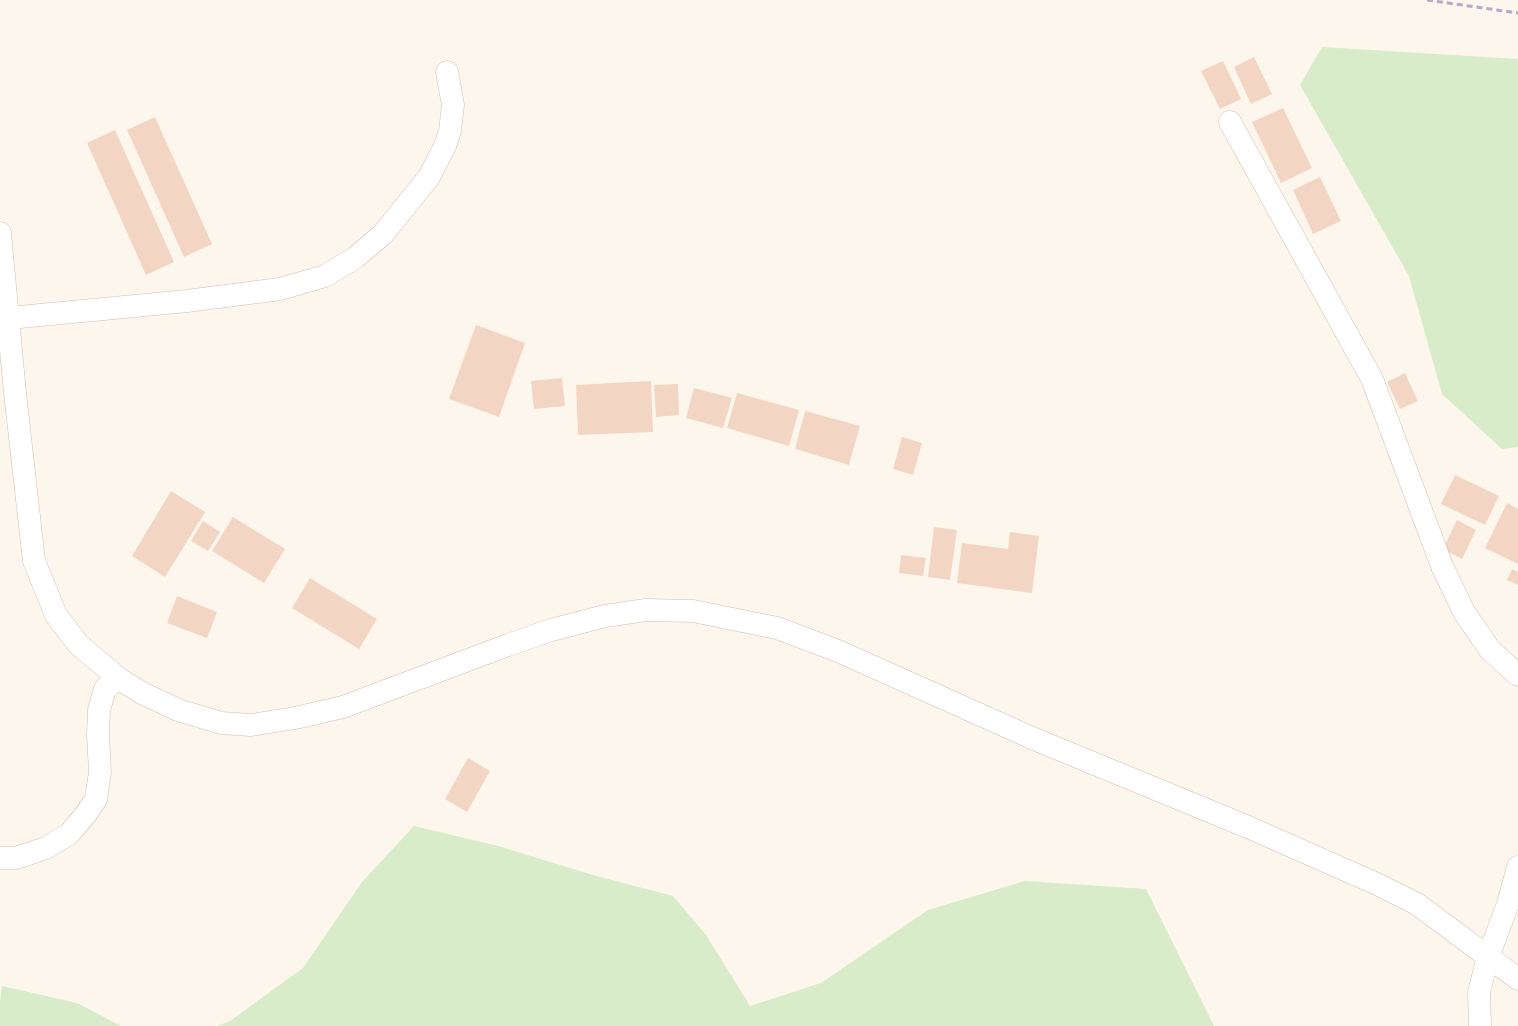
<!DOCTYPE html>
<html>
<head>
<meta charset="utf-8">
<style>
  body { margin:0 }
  canvas { display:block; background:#fdf6ec }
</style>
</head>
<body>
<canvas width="1518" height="1026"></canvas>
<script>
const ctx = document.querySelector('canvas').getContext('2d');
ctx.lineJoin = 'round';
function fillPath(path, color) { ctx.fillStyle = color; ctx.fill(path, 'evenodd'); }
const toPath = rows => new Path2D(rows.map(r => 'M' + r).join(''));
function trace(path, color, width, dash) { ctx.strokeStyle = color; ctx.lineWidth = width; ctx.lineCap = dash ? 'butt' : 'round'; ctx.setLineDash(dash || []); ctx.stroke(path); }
fillPath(toPath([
  [1322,47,1518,59,1518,447,1502,449,1442,394,1409,276,1300,85],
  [414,826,498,846,593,875,673,896,706,935,750,1006,821,983,928,910,1025,881,1146,889,1214,1026,217,1026,230,1021,303,968,362,882],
  [2,986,77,1003,121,1026,0,1026,0,1003]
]), '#d8ecc9');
fillPath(toPath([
  [1254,57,1272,94,1251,104,1234,67],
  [1223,61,1241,99,1220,109,1201,71],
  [1283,108,1312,168,1281,183,1252,122],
  [155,117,212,244,184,257,127,130],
  [115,130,174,262,146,275,87,143],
  [1320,177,1341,221,1313,234,1293,190],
  [476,325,525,343,499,417,449,399],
  [1405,373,1418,401,1400,409,1387,382],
  [562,378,565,406,534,409,531,381],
  [651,381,653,432,578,435,576,385],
  [678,384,679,415,656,417,654,385],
  [694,388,732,398,723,428,686,418],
  [737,393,799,410,789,446,727,428],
  [805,411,860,426,849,465,795,449],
  [902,437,922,443,913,475,893,469],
  [1455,475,1499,496,1485,525,1441,504],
  [171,491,205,512,165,577,132,556],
  [1507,503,1518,509,1518,564,1485,548],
  [233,517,285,549,264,583,212,551],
  [1457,520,1476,530,1462,559,1443,549],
  [203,521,220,532,208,551,191,541],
  [934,527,957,530,950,580,928,577],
  [1010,532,1039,536,1032,593,957,583,962,543,1008,549],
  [901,555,926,558,923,576,899,573],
  [1512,569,1518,572,1518,585,1507,580],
  [310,578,377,619,359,649,292,608],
  [177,596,217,612,207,638,167,623],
  [468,758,490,771,467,812,445,799]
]), '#f3d5c3');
const minor = toPath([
  [1230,122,1372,379,1442,566,1464,612,1490,650,1518,675],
  [0,233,15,393,34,561,56,615,78,644,118,678,142,693,178,710,221,723,251,725,295,718,343,707,508,645,551,630,605,616,646,610,693,611,777,628,838,651,1032,738,1248,827,1377,884,1417,904,1518,979],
  [9,318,187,301,280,289,325,276,355,258,383,234,429,177,445,146,450,131,453,105,447,72],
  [0,858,16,858,46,848,69,834,86,814,96,799,100,772,98,735,99,710,105,689,118,678],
  [1480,1026,1479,992,1488,957,1508,904,1518,867]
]);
trace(minor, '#d1beb0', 23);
trace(minor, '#fff', 22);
trace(toPath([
  [1427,0,1518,13]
]), '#b9a8c9', 3, [6, 4]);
</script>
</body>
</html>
